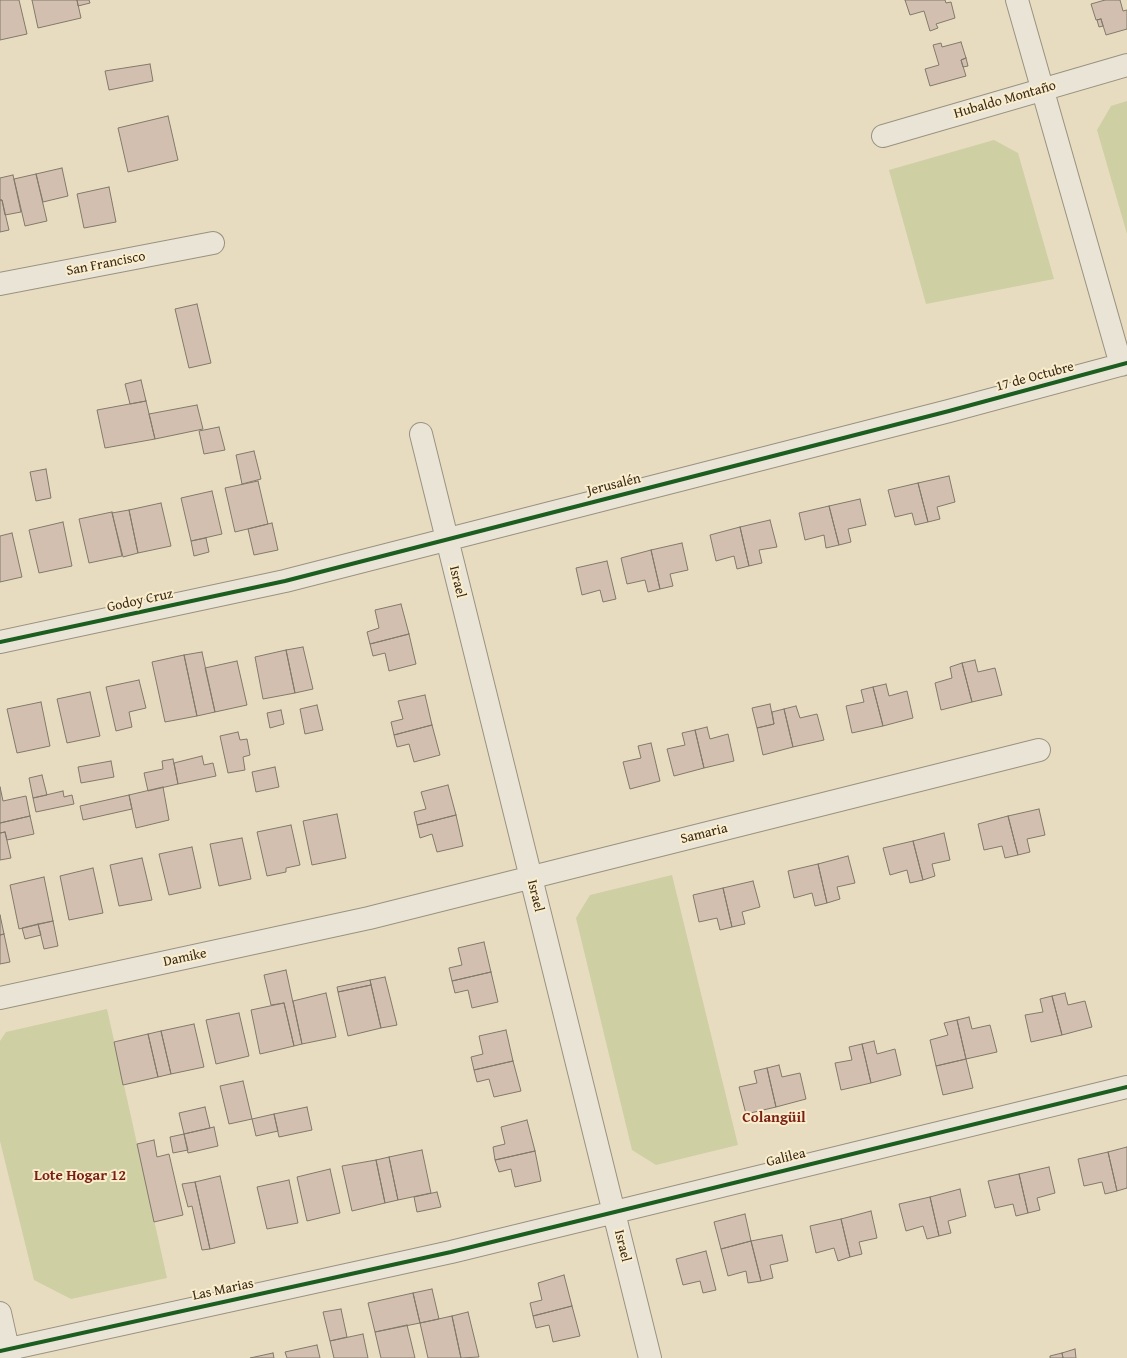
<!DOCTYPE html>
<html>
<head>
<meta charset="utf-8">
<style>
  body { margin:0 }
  canvas { display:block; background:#e7dcc0 }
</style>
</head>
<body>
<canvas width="1127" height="1358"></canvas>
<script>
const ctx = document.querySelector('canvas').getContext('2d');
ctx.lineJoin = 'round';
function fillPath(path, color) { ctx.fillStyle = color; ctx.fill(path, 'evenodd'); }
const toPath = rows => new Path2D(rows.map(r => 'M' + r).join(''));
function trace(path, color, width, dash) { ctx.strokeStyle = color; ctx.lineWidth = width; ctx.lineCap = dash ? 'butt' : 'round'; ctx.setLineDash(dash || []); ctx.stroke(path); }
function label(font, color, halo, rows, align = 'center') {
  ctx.font = font + ' "Gentium Book Plus",serif'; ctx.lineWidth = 4; ctx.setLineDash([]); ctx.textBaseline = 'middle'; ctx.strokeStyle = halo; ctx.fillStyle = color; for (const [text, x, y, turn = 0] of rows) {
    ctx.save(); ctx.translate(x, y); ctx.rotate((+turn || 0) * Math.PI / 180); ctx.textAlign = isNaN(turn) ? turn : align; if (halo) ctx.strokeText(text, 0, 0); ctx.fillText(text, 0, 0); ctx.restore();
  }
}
fillPath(toPath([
  [1127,101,1127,234,1097,130,1111,106],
  [994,140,1018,153,1054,279,926,304,889,170],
  [672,875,738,1145,656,1165,632,1150,576,918,590,895],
  [107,1009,167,1278,71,1299,34,1280,0,1141,0,1041,6,1032]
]), '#cfcfa4');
const building = toPath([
  [0,0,19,0,27,34,0,40,0,0],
  [32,0,77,0,81,18,38,28,32,0],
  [77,0,89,0,90,3,78,6,77,0],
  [905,0,945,0,946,3,951,2,955,18,936,24,938,28,930,31,924,11,910,15,905,0],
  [1105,0,1120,0,1123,11,1127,10,1127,29,1106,35,1101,19,1096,20,1091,4,1105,0],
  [1101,19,1103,26,1099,27,1097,20,1101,19],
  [961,42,966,58,961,60,966,76,930,86,925,69,939,65,933,45,941,43,942,47,961,42],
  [966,58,968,66,963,67,961,60,966,58],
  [150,64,153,81,109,90,105,71,150,64],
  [168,116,178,160,128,172,118,128,168,116],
  [62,168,68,196,43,202,36,174,62,168],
  [36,174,47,221,25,226,14,179,36,174],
  [13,175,21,212,5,215,2,200,0,200,0,178,13,175],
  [109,187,116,222,84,228,77,194,109,187],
  [0,200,2,200,9,230,0,232,0,200],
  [197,304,211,363,189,368,175,309,197,304],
  [141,380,146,401,130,404,125,384,141,380],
  [146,401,155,439,105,448,97,410,146,401],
  [197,405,203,429,155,439,149,414,197,405],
  [219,427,225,450,204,454,199,431,219,427],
  [254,451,261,479,242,484,236,455,254,451],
  [46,469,51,498,36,501,30,472,46,469],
  [949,476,955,502,937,507,940,519,928,522,918,483,949,476],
  [258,481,268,524,235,532,225,488,258,481],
  [918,483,928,522,915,525,912,513,895,517,888,490,918,483],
  [212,491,222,534,191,541,181,498,212,491],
  [860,499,866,525,848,529,851,542,839,545,829,506,860,499],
  [161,503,171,546,138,553,129,510,161,503],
  [829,506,839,545,826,548,824,535,805,540,799,513,829,506],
  [129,510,138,553,123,557,112,513,129,510],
  [112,512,122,556,89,563,79,519,112,512],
  [770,520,777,547,759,550,762,563,749,566,740,527,770,520],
  [63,522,72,566,39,573,29,530,63,522],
  [272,523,278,550,254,555,248,529,272,523],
  [740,527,749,566,737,569,734,556,716,561,710,535,740,527],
  [12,533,22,577,0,582,0,536,12,533],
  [206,538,209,552,194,556,191,541,206,538],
  [682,543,688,570,670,574,673,586,660,589,651,550,682,543],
  [651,550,660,589,648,592,645,580,627,584,621,558,651,550],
  [607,561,616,599,603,602,600,590,582,595,576,568,607,561],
  [401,604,409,634,370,644,367,632,379,628,375,610,401,604],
  [409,634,416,664,389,671,385,653,373,656,370,644,409,634],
  [303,647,313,689,295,693,286,650,303,647],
  [286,650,295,693,263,699,255,657,286,650],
  [202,652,215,712,197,716,184,655,202,652],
  [184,655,197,716,165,722,152,662,184,655],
  [975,660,978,672,995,668,1002,695,972,702,962,663,975,660],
  [237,661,247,705,215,712,205,668,237,661],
  [962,663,972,702,941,710,935,683,952,678,950,667,962,663],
  [139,680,146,708,129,712,132,727,116,731,106,687,139,680],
  [886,684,889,696,907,691,913,718,883,726,873,687,886,684],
  [873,687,883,726,852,733,846,706,864,702,861,690,873,687],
  [90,692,100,736,67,743,57,699,90,692],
  [425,695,432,725,394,735,391,722,403,719,398,701,425,695],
  [41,702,50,746,17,753,7,709,41,702],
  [770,704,774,724,757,728,752,708,770,704],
  [317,705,323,730,305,734,300,709,317,705],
  [796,706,800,718,817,714,824,740,793,747,784,709,796,706],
  [784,709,793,747,763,755,757,728,774,724,772,712,784,709],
  [281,710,284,724,270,728,267,713,281,710],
  [432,725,440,755,414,762,409,744,397,747,394,735,432,725],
  [707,727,710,739,728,734,734,761,704,768,695,730,707,727],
  [695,730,704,768,674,776,667,749,685,745,682,733,695,730],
  [238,732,240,740,247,739,250,755,243,757,245,770,228,773,220,736,238,732],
  [651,743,660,781,630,789,623,762,641,758,638,746,651,743],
  [202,756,204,765,213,763,216,776,178,784,174,763,202,756],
  [173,759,178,784,148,791,144,773,163,769,162,761,173,759],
  [111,761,114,777,81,783,78,767,111,761],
  [275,767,279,787,256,792,252,772,275,767],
  [42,775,47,795,33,798,29,778,42,775],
  [448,785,456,815,417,825,414,812,426,809,421,792,448,785],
  [0,787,3,801,26,796,30,816,0,823,0,787],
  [163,787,169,820,136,828,129,795,163,787],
  [63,791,64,797,72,795,74,804,36,812,33,798,63,791],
  [129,795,132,809,83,820,80,806,129,795],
  [1039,809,1045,835,1027,839,1030,852,1018,855,1008,816,1039,809],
  [337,814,346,858,312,865,303,821,337,814],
  [456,815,463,846,437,852,432,834,420,838,417,825,456,815],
  [30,816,34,834,7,840,5,832,0,833,0,823,30,816],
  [1008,816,1018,855,1005,858,1002,846,984,850,978,824,1008,816],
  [291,825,300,865,286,868,286,872,267,876,257,832,291,825],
  [5,832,11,858,0,860,0,833,5,832],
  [944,833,950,860,932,864,935,876,923,880,913,841,944,833],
  [242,838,251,879,219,886,210,844,242,838],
  [913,841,923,880,910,883,907,870,890,875,883,848,913,841],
  [192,847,201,888,169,895,159,854,192,847],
  [848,856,855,883,837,887,840,899,827,903,818,864,848,856],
  [142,858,152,900,119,906,110,865,142,858],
  [818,864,827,903,815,906,812,893,794,898,788,871,818,864],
  [93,868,103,913,69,920,60,876,93,868],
  [44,877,53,921,19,929,10,885,44,877],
  [753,881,760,907,742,912,745,924,732,927,723,888,753,881],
  [723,888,732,927,720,930,717,918,699,922,693,895,723,888],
  [0,915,4,934,0,935,0,915],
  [53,921,58,946,44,949,38,924,53,921],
  [38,924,41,935,25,939,22,928,38,924],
  [4,934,10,962,0,964,0,935,4,934],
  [484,942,491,972,452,981,449,968,462,965,458,948,484,942],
  [286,970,302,1044,294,1046,284,1003,271,1005,264,975,286,970],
  [491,972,498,1002,472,1008,468,990,455,993,452,981,491,972],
  [385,977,397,1025,381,1028,370,980,385,977],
  [370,980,371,985,338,992,337,987,370,980],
  [371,985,381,1028,348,1036,338,992,371,985],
  [326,993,336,1037,302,1044,293,1001,326,993],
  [1065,993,1068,1005,1085,1001,1092,1027,1062,1035,1052,996,1065,993],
  [1052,996,1062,1035,1031,1042,1025,1015,1043,1012,1040,999,1052,996],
  [284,1003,294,1046,260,1054,251,1010,284,1003],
  [239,1013,249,1056,216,1064,206,1020,239,1013],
  [969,1017,972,1029,990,1025,997,1052,966,1059,957,1020,969,1017],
  [957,1020,966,1059,936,1066,930,1040,948,1035,944,1023,957,1020],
  [194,1024,204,1067,171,1074,161,1031,194,1024],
  [506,1030,513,1061,474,1070,471,1057,483,1054,479,1036,506,1030],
  [161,1031,171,1074,158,1077,148,1034,161,1031],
  [148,1034,158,1077,123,1085,114,1042,148,1034],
  [874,1041,877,1054,895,1049,901,1075,871,1083,862,1044,874,1041],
  [862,1044,871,1083,841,1090,835,1063,852,1060,849,1047,862,1044],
  [966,1059,973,1088,943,1095,936,1066,966,1059],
  [513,1061,521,1091,494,1097,489,1079,477,1082,474,1070,513,1061],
  [779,1065,782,1077,800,1073,806,1099,776,1107,767,1068,779,1065],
  [767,1068,776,1107,746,1114,739,1087,757,1083,754,1071,767,1068],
  [243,1081,252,1119,229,1124,220,1086,243,1081],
  [205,1107,210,1128,184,1134,179,1113,205,1107],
  [307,1107,312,1130,279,1137,274,1114,307,1107],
  [274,1114,278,1131,256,1136,252,1119,274,1114],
  [527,1120,535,1151,495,1160,493,1147,505,1144,501,1127,527,1120],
  [214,1127,218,1146,188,1153,184,1134,214,1127],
  [184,1134,188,1150,173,1153,170,1137,184,1134],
  [154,1140,157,1157,169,1154,183,1215,154,1222,137,1144,154,1140],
  [1127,1147,1127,1188,1117,1191,1108,1152,1127,1147],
  [422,1150,431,1193,398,1200,389,1157,422,1150],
  [535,1151,541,1181,515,1187,511,1169,499,1172,495,1160,535,1151],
  [1108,1152,1117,1191,1105,1194,1102,1182,1084,1186,1078,1159,1108,1152],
  [389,1157,398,1200,385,1203,376,1160,389,1157],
  [376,1160,385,1203,352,1211,342,1166,376,1160],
  [1049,1167,1055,1193,1037,1198,1040,1210,1028,1213,1019,1174,1049,1167],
  [330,1169,340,1213,307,1221,297,1177,330,1169],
  [1019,1174,1028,1213,1016,1216,1013,1204,995,1208,988,1181,1019,1174],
  [220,1176,235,1243,210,1249,195,1182,220,1176],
  [289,1180,298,1223,267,1229,257,1187,289,1180],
  [195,1182,210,1249,202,1250,192,1206,188,1207,182,1184,195,1182],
  [960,1189,966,1216,948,1221,951,1233,939,1236,930,1197,960,1189],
  [437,1192,441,1207,417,1212,414,1197,437,1192],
  [930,1197,939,1236,927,1239,923,1226,906,1231,899,1204,930,1197],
  [871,1211,877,1238,859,1242,862,1254,850,1257,841,1219,871,1211],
  [745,1214,751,1241,721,1249,714,1222,745,1214],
  [841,1219,850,1257,838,1261,834,1248,816,1253,810,1226,841,1219],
  [782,1235,788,1261,770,1265,773,1278,761,1281,751,1241,782,1235],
  [751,1241,761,1281,748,1283,746,1271,728,1276,721,1249,751,1241],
  [706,1251,716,1290,703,1293,700,1281,683,1285,676,1259,706,1251],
  [564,1275,572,1306,533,1316,530,1303,542,1300,538,1283,564,1275],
  [432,1289,439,1319,420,1323,413,1293,432,1289],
  [413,1293,420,1323,375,1332,368,1303,413,1293],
  [572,1306,580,1336,553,1342,549,1325,536,1328,533,1316,572,1306],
  [341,1309,347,1337,330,1341,323,1312,341,1309],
  [468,1312,479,1357,461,1358,452,1316,468,1312],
  [452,1316,461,1358,428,1358,420,1323,452,1316],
  [407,1325,415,1358,381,1358,375,1332,407,1325],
  [363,1334,368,1358,334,1358,330,1341,363,1334],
  [317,1345,320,1358,287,1358,285,1352,317,1345],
  [1075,1349,1076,1358,1063,1358,1062,1353,1075,1349],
  [273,1353,274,1358,250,1358,273,1353],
  [1062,1353,1063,1358,1050,1358,1050,1356,1062,1353]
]);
fillPath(building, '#d3bfaf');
trace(building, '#817a6a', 1);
const minor = toPath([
  [1017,0,1121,365],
  [883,136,1127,65],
  [0,284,213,243],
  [421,434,650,1358],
  [0,642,285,581,949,411,1127,363],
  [0,998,369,918,1039,750],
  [0,1313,10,1358],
  [0,1351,451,1252,1127,1087]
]);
trace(minor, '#9a9280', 24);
trace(minor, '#eae4d7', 22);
trace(toPath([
  [0,642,285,581,949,411,1127,363],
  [0,1351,451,1252,1127,1087]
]), '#1b5e20', 4);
label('14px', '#382919', '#f9edcc', [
  ["Hubaldo Montaño",1005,100,-16],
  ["San Francisco",106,264,-11],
  ["17 de Octubre",1035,377,-15],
  ["Jerusalén",614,485,-14],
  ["Israel",457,582,76],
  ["Godoy Cruz",140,601,-12],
  ["Samaria",704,834,-14],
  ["Israel",535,896,76],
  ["Damike",185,958,-12],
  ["Galilea",786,1158,-14],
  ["Israel",622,1246,76],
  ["Las Marias",223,1290,-12]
]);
label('bold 15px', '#7a1f14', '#f9edcc', [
  ["Colangüil",774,1118],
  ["Lote Hogar 12",80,1176]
]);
</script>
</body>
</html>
